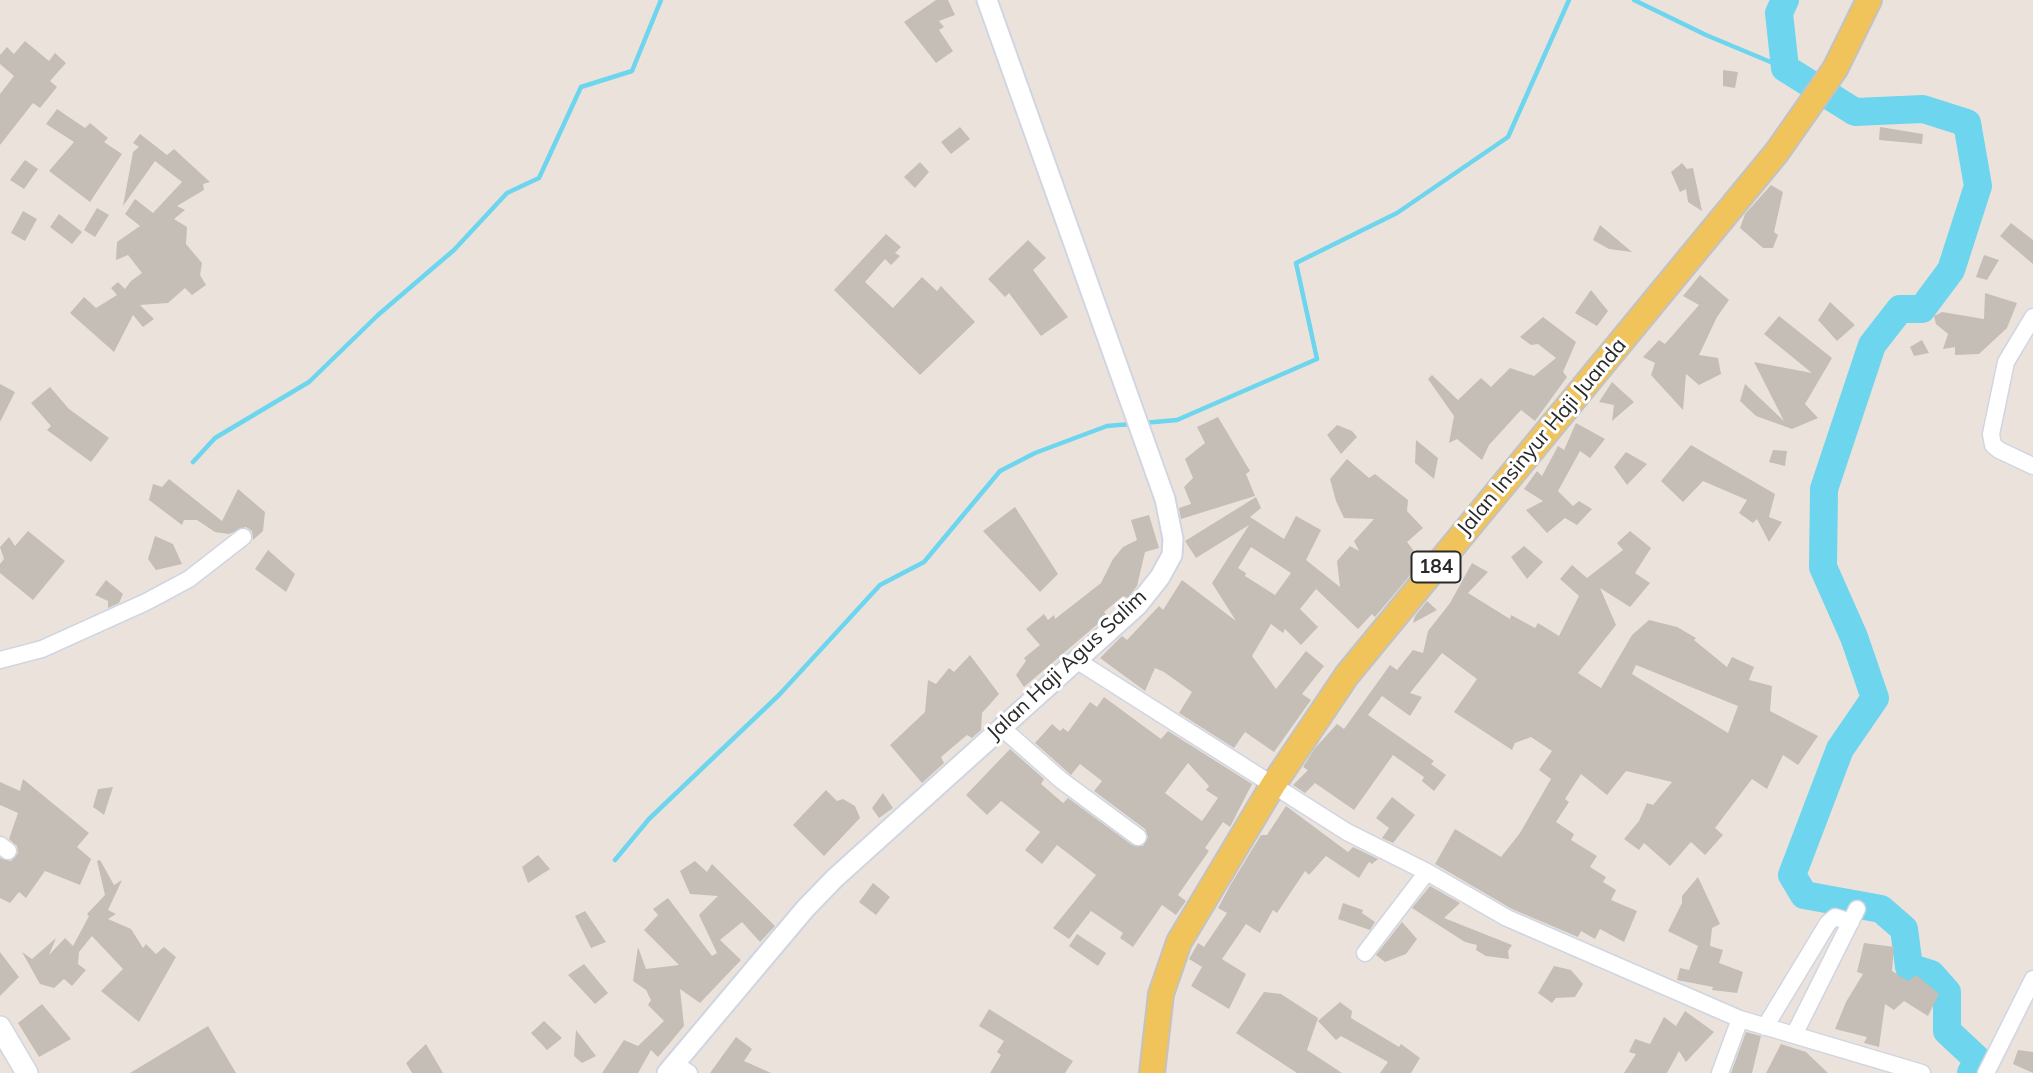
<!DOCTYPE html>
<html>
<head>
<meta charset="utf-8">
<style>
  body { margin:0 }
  canvas { display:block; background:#ebe3db }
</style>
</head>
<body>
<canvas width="2033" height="1073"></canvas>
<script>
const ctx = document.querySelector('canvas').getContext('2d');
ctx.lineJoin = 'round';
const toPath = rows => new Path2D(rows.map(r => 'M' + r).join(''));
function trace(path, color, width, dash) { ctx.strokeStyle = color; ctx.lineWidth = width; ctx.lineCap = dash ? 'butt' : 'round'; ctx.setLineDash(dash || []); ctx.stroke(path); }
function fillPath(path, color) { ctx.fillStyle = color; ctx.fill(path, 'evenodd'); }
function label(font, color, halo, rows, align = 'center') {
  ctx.font = font + ' Mulish,sans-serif'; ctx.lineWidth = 6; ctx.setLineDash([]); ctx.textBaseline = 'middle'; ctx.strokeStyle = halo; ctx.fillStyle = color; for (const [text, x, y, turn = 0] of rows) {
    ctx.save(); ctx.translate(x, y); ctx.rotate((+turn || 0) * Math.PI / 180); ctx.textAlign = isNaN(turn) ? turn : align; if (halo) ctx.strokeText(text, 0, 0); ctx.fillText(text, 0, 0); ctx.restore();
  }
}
trace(toPath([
  [1634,0,1706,35,1785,68],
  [1143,423,1177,420,1317,359,1296,263,1397,213,1508,137,1569,0],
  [193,462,215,438,309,382,378,315,454,250,507,193,539,178,581,87,632,71,661,0],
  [615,860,649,819,779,695,880,585,924,562,1000,471,1035,453,1107,426,1131,424]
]), '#6dd5ee', 4.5);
trace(toPath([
  [1785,0,1779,13,1785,68,1855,112,1923,109,1967,123,1978,186,1951,270,1922,309,1900,309,1872,345,1824,489,1823,567,1854,637,1875,698,1840,749,1792,875,1804,895,1881,909,1904,929,1909,967,1931,974,1947,992,1947,1031,1978,1060,1971,1073]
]), '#6dd5ee', 28);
fillPath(toPath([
  [936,0,948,0,955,15,939,21,944,27,939,30,953,51,936,63,904,22],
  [25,41,49,61,55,53,66,63,50,81,57,87,40,108,33,103,0,145,0,94,14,76,0,64,0,55,7,47,14,54],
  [1723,70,1738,72,1735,88,1723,86],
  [57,109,85,128,90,123,108,138,104,142,122,154,90,202,49,171,74,142,46,124],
  [960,127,970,139,951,154,941,142],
  [1880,127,1923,134,1922,144,1879,140],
  [140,134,167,155,174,149,210,182,203,184,204,190,177,206,185,210,174,219,187,227,186,244,202,263,200,275,206,285,192,295,185,288,168,303,140,305,154,319,143,327,133,315,114,352,70,313,84,297,96,308,117,295,111,288,118,282,125,289,131,281,142,273,128,255,116,260,117,242,140,226,125,214,135,199,153,213,182,182,155,161,123,206,133,152,139,147,133,143],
  [25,160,38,169,24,189,10,180],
  [920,162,929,172,915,188,904,177],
  [1682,163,1687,169,1693,168,1702,211,1688,202,1686,189,1680,192,1671,172],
  [1771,185,1783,192,1774,232,1778,235,1773,248,1763,248,1740,228,1745,214],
  [97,208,109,215,95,237,84,230],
  [23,211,37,219,25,241,11,233],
  [59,214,82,232,72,244,50,227],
  [2011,223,2033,240,2033,264,2000,236],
  [1600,225,1632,252,1609,249,1593,240],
  [886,234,901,247,895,253,900,256,891,265,885,259,865,282,893,308,922,277,937,291,941,286,975,322,920,375,834,290],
  [1028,240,1046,258,1033,270,1068,317,1041,336,1009,293,1005,297,988,279],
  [1984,255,1999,260,1987,280,1976,277],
  [1700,275,1729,300,1717,317,1699,355,1718,358,1721,374,1699,385,1686,374,1683,410,1651,375,1655,363,1643,357,1659,340,1665,344,1699,305,1683,296],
  [1591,290,1608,311,1597,326,1575,313],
  [1985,293,2017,303,2007,328,1979,354,1955,355,1955,347,1943,349,1948,334,1936,324,1934,316,1942,312,1984,319],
  [1830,302,1855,325,1837,341,1818,320],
  [1779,316,1832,358,1805,404,1818,418,1792,429,1756,416,1740,401,1745,384,1784,421,1754,362,1812,373,1764,334],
  [1543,317,1576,342,1563,372,1567,377,1535,421,1521,410,1489,445,1482,460,1457,439,1449,443,1454,416,1428,379,1432,375,1458,400,1481,378,1491,387,1510,368,1534,376,1556,358,1538,344,1531,345,1520,337],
  [1922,340,1929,353,1914,356,1910,347],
  [1612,382,1634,402,1612,421,1614,405,1599,402],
  [0,384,15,392,0,422],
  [50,387,69,409,109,438,91,462,47,430,51,426,31,403],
  [1218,417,1250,471,1246,474,1255,496,1181,519,1179,508,1191,504,1184,487,1193,478,1185,459,1205,443,1197,427],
  [1576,423,1605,439,1590,458,1580,451,1558,491,1573,506,1579,501,1592,509,1577,525,1565,518,1547,533,1526,510,1543,501,1524,489,1537,471,1542,476,1558,446,1564,450],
  [1337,425,1352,431,1357,437,1341,454,1327,435],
  [1416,440,1438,458,1434,479,1415,463],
  [1691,445,1775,494,1769,517,1782,522,1769,542,1757,519,1753,523,1739,513,1747,500,1703,481,1683,502,1661,481],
  [1773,450,1787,451,1785,466,1769,462],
  [1626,452,1647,464,1627,485,1614,467],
  [1347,459,1369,478,1375,474,1408,500,1407,511,1423,528,1407,542,1417,555,1412,573,1375,617,1372,614,1358,629,1316,589,1300,609,1318,627,1301,645,1285,629,1283,633,1271,624,1252,656,1276,689,1306,651,1324,666,1302,694,1311,700,1274,752,1245,732,1234,748,1179,713,1192,692,1164,672,1155,668,1145,691,1100,658,1122,636,1127,640,1159,606,1163,610,1182,580,1236,621,1212,583,1249,525,1196,558,1185,541,1256,497,1261,508,1250,517,1284,539,1296,516,1321,530,1306,560,1340,587,1337,561,1350,546,1359,551,1354,541,1374,519,1344,518,1336,501,1330,479],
  [1251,547,1291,573,1275,595,1245,576,1246,573,1238,568],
  [169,479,222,521,238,489,265,512,263,531,253,540,252,531,246,527,229,534,215,532,197,520,184,520,182,525,149,500,153,484,162,487],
  [1015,507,1058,574,1040,592,983,531],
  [1149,515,1159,548,1145,552,1137,586,1128,598,1123,596,1104,612,1107,616,1024,687,1016,675,1026,661,1024,658,1040,645,1026,629,1044,614,1048,620,1054,615,1055,619,1101,583,1113,559,1123,547,1137,540,1131,520],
  [28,531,65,561,33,600,0,573,0,564,4,559,0,547,9,537,15,546],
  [1630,531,1651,548,1635,573,1650,583,1630,607,1600,588,1616,625,1578,673,1601,688,1632,635,1649,620,1677,627,1696,638,1694,640,1727,667,1732,657,1754,667,1749,680,1772,686,1770,711,1818,736,1798,765,1783,755,1767,789,1752,779,1715,828,1723,835,1705,855,1691,842,1670,866,1644,843,1639,850,1624,839,1639,821,1647,803,1653,805,1672,782,1626,771,1607,795,1581,774,1565,799,1569,802,1556,822,1574,834,1571,840,1597,856,1590,867,1606,877,1603,882,1616,890,1611,900,1637,911,1624,942,1600,929,1595,939,1581,931,1578,937,1512,909,1435,864,1455,829,1501,857,1520,833,1551,779,1539,770,1552,751,1531,737,1515,743,1512,750,1454,712,1477,679,1442,653,1410,693,1422,697,1410,716,1382,696,1368,715,1434,761,1431,764,1446,775,1434,791,1422,781,1424,777,1393,755,1354,810,1315,783,1305,793,1293,785,1308,770,1303,767,1315,748,1337,724,1344,729,1390,665,1397,670,1413,650,1423,653,1428,631,1450,603,1472,563,1488,572,1468,593,1510,619,1511,615,1535,628,1538,623,1559,636,1579,596,1560,579,1572,565,1587,578,1623,550,1617,543],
  [1636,665,1738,706,1728,733,1632,674],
  [155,536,173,544,182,564,156,570,148,559],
  [1524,546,1543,562,1527,579,1511,557],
  [268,550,295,574,286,592,255,569],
  [106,580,123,594,119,603,108,608,108,601,95,595],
  [1427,601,1437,610,1413,623,1415,616],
  [970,655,999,694,982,713,981,730,972,738,967,735,941,757,944,763,922,783,890,745,925,712,928,680,936,684,949,668,954,672],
  [1104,697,1161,739,1168,731,1252,784,1230,827,1223,822,1205,848,1209,851,1178,895,1186,901,1176,915,1162,905,1133,947,1120,938,1123,933,1091,911,1069,939,1053,928,1096,875,1057,845,1042,864,1025,850,1040,832,1001,801,987,815,966,795,1010,749,1044,779,1041,784,1063,803,1068,798,1132,845,1143,846,1148,837,1145,829,1094,791,1102,781,1080,764,1071,775,1035,743,1052,724,1060,731,1063,728,1068,732,1090,702,1097,707],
  [1188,763,1209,786,1206,790,1218,798,1202,821,1165,793],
  [23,779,89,833,77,847,91,859,80,885,45,871,26,898,19,892,10,903,0,898,0,858,11,861,18,853,17,846,9,839,18,813,0,805,0,782,20,791],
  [113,787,104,815,93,807,98,789],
  [826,790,837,801,843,799,855,806,860,818,824,856,793,825],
  [883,793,893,808,879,818,872,808],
  [1392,797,1415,815,1393,843,1382,838,1389,828,1376,818],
  [1286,806,1348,852,1353,847,1378,859,1372,864,1369,862,1359,878,1326,856,1309,875,1305,871,1277,913,1273,910,1260,933,1246,924,1222,959,1246,974,1229,1009,1191,986,1202,967,1189,959,1198,943,1204,947,1227,913,1218,908,1231,884,1261,835,1267,835],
  [538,855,550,869,528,883,522,867],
  [100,860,114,885,122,880,108,910,116,914,108,919,131,929,143,948,146,944,156,954,164,947,176,957,139,1022,101,991,123,969,92,936,79,952,78,964,86,970,72,986,64,979,54,988,40,984,22,952,32,959,56,938,49,955,65,938,73,946,89,916,87,914,105,895,97,861],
  [695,861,707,872,712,864,775,926,760,942,742,922,720,940,741,960,700,1003,680,989,684,1026,658,1057,651,1050,638,1073,602,1073,624,1040,638,1046,664,1021,648,1005,651,1000,646,990,633,981,638,947,646,969,679,965,644,930,658,915,653,909,668,898,712,956,717,953,699,915,718,896,690,894,680,871],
  [1698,877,1720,924,1712,928,1710,946,1723,950,1719,963,1743,972,1737,993,1712,990,1713,987,1677,980,1680,968,1689,970,1698,946,1668,931,1682,903,1682,896],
  [873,883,890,897,876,915,859,902],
  [1430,886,1460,903,1444,918,1512,945,1508,951,1509,959,1486,956,1476,950,1477,945,1465,942,1412,908],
  [1343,903,1363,910,1362,913,1375,922,1370,930,1338,919],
  [585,911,606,942,591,948,575,916],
  [1402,922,1417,939,1406,954,1385,962,1376,955],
  [1077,934,1106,953,1098,966,1069,946],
  [1864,943,1894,947,1892,971,1908,981,1916,975,1939,994,1928,1016,1904,1001,1894,1010,1885,1004,1879,1047,1864,1043,1867,1037,1835,1029,1846,1002,1863,974,1857,972],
  [0,952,19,977,0,996],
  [584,964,608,993,595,1004,568,975],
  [1554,966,1571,970,1583,984,1575,997,1556,998,1552,1003,1538,993],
  [1264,992,1281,994,1318,1018,1307,1050,1342,1073,1297,1073,1236,1033],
  [1340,1002,1352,1011,1351,1018,1399,1047,1401,1044,1420,1058,1411,1073,1380,1073,1388,1062,1341,1036,1336,1040,1318,1021],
  [42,1004,71,1039,39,1057,18,1023],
  [989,1009,1073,1061,1065,1073,990,1073,1001,1055,997,1052,1004,1041,979,1026],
  [1685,1011,1714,1032,1686,1062,1679,1051,1667,1073,1624,1073,1636,1054,1629,1052,1635,1039,1650,1044,1664,1017,1676,1026],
  [544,1021,562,1038,547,1050,531,1033],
  [208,1026,236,1073,130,1073],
  [576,1030,596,1056,582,1063,574,1056],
  [1746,1032,1761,1036,1752,1073,1731,1073],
  [736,1037,752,1049,744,1061,771,1073,710,1073],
  [426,1044,443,1073,412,1073,406,1063],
  [1781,1044,1806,1052,1828,1073,1766,1073],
  [2018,1050,2033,1052,2033,1073,2013,1064]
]), '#c4beb6');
const minor = toPath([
  [2033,317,2006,362,1991,434,1993,445,1999,450,2033,466],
  [0,660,42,649,146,602,189,579,243,537],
  [1076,660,1347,832,1427,872,1507,918,1740,1019,1922,1073],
  [1001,727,1061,780,1138,837],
  [0,845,8,851],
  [1365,953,1427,872],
  [1765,1027,1828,923,1835,917,1851,922],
  [1794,1035,1857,909],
  [675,1064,689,1073],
  [1720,1073,1740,1019],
  [1986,1073,2033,979]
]);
const tertiary = toPath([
  [667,1073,805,909,835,878,1137,606,1160,577,1172,555,1173,539,1165,499,987,0]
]);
const secondary = toPath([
  [0,1027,27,1073]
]);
const primary = toPath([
  [1152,1073,1161,994,1179,942,1273,785,1347,675,1777,152,1835,69,1869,0]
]);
trace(minor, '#d0d5e2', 19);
trace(tertiary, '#d0d5e2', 23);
trace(secondary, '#d0d5e2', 24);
trace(primary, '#c3c3c3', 28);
trace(minor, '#fff', 16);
trace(tertiary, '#fff', 19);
trace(secondary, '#fff', 21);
trace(primary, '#f0c35b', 24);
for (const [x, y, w] of [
  [1436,567,49]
]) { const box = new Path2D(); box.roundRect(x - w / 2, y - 15.5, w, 31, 5); ctx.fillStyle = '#fff'; ctx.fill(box); trace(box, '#292929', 2); }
label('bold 19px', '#292929', null, [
  ["184",1436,567]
]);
label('21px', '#292929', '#fff', [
  ["Jalan Insinyur Haji Juanda",1542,437,-50],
  ["Jalan Haji Agus Salim",1067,665,-43]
]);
</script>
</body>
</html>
